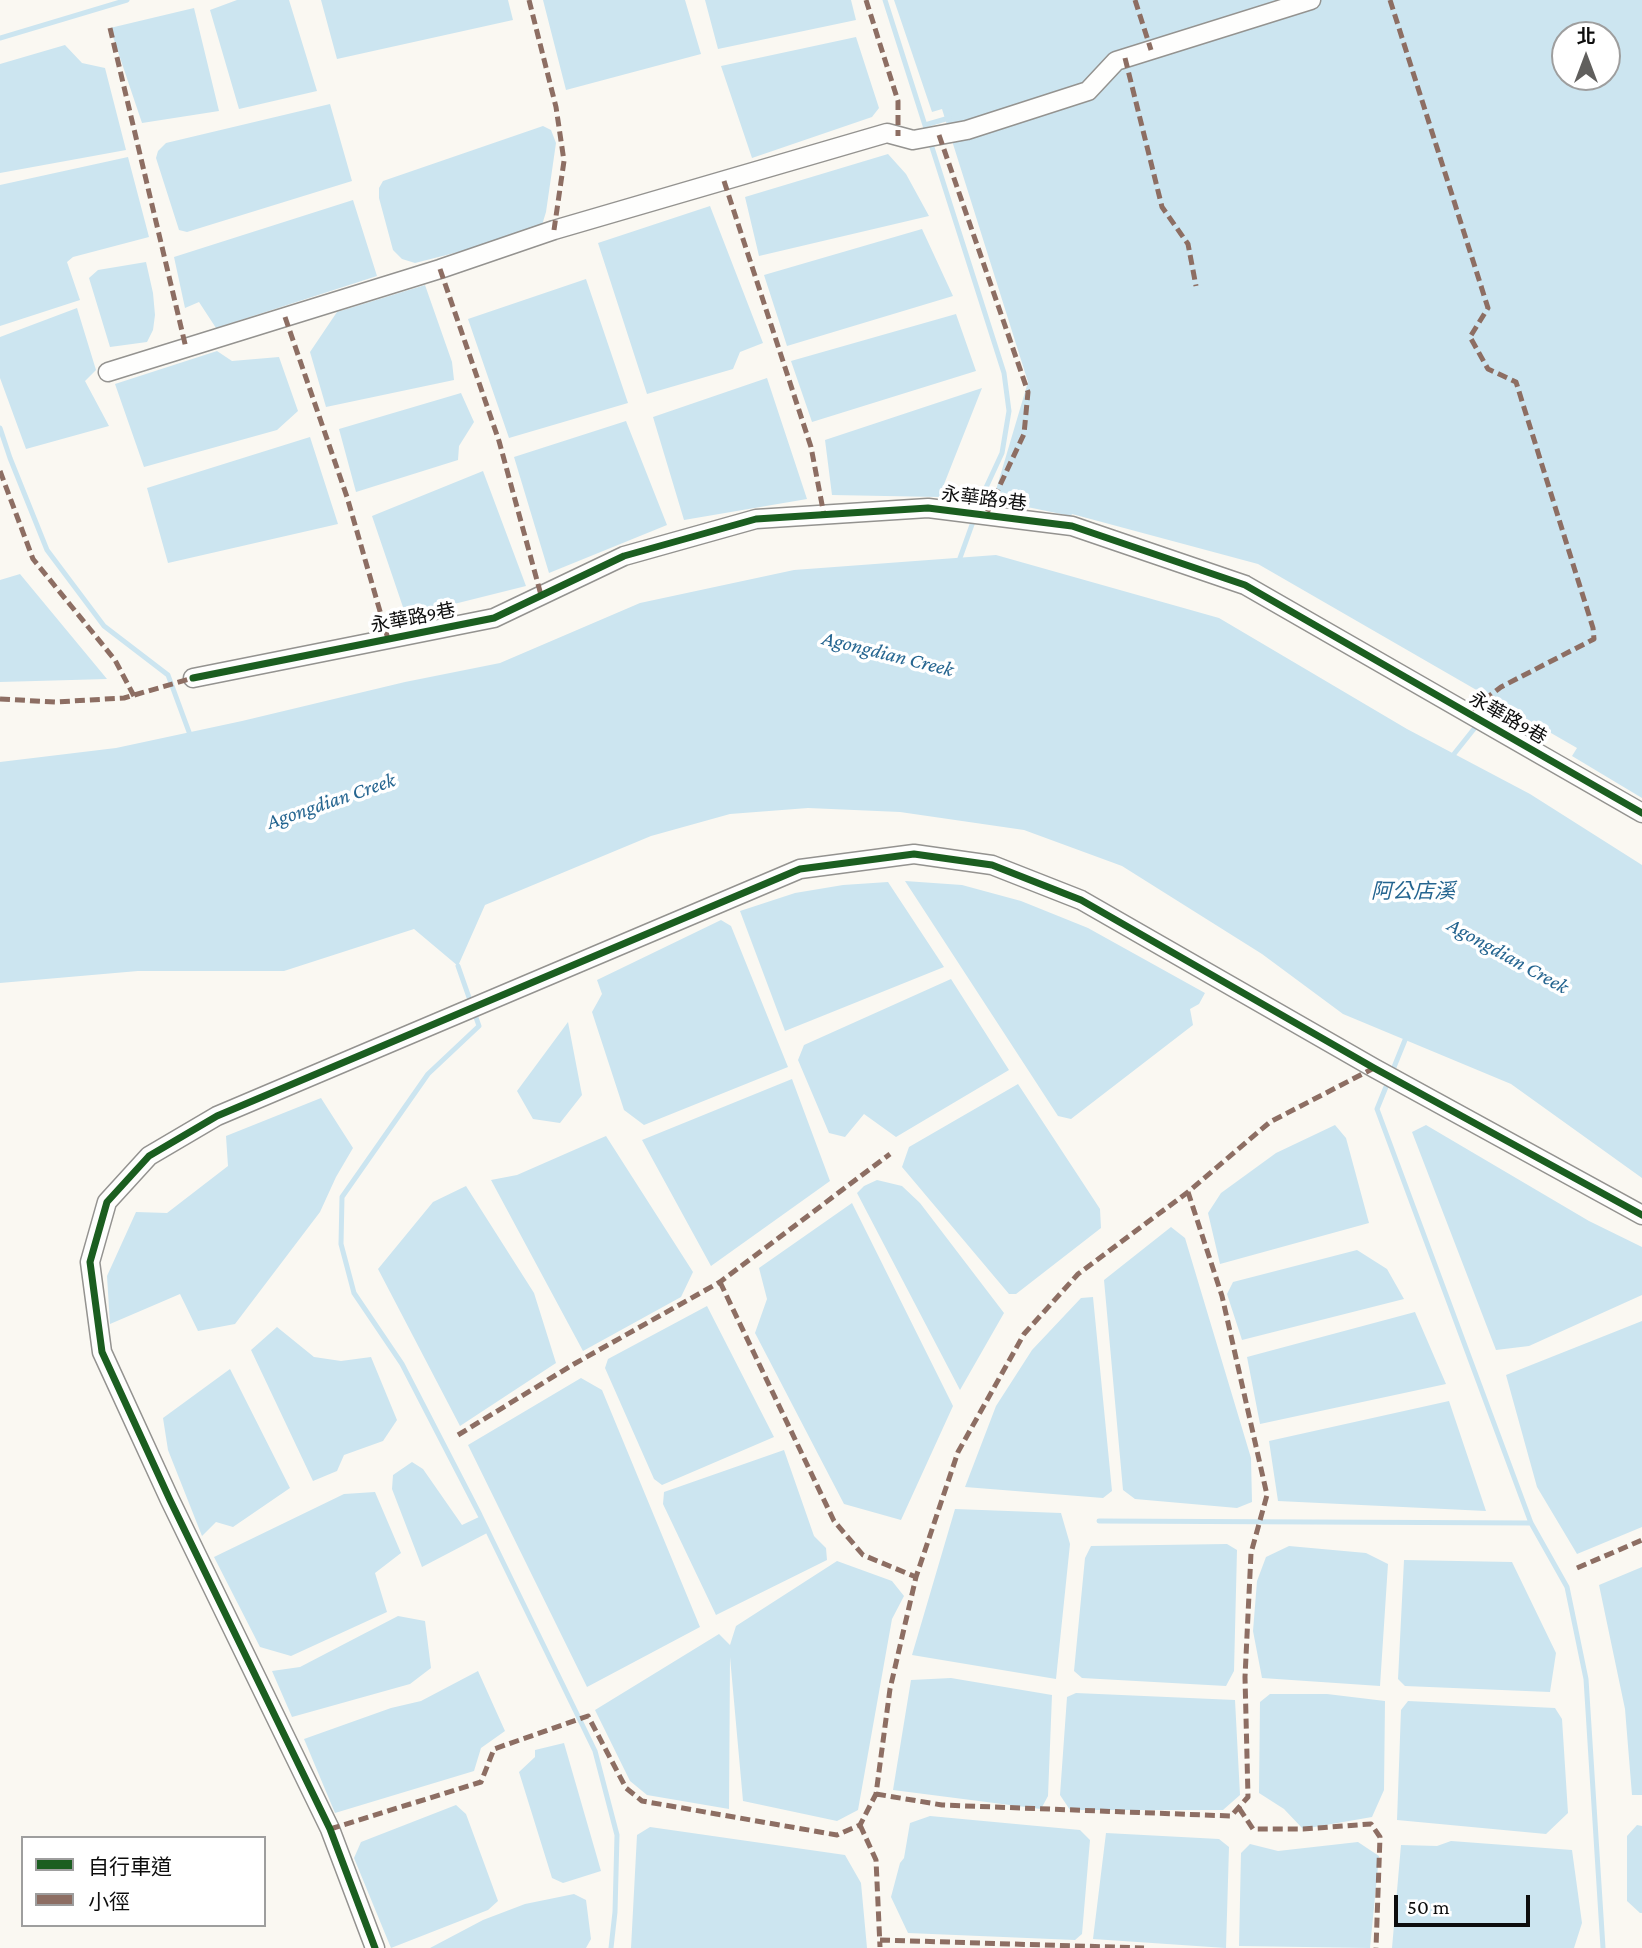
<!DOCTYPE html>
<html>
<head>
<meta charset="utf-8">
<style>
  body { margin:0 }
  #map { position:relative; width:1642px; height:1948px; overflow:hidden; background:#faf8f2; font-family:"Crimson Pro","Noto Sans TC",serif }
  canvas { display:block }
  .legend { position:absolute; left:21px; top:1836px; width:245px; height:91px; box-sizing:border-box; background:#fff; border:2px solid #9e9e9e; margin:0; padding:9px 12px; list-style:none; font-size:21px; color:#0d0d0d }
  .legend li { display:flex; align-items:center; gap:14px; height:35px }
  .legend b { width:35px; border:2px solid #9e9e9e }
  .north { position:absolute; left:1551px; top:21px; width:70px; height:70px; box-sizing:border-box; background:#fff; border:2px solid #9e9e9e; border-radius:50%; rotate:0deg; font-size:19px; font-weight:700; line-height:28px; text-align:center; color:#0d0d0d }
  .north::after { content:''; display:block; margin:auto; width:24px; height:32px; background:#605f5d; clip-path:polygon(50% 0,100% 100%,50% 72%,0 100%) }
  .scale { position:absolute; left:1394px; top:1895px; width:136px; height:32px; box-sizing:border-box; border:4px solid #0d0d0d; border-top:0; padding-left:9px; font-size:21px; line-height:24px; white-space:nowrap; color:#0d0d0d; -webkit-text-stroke:5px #fff; paint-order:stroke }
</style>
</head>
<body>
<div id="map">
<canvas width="1642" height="1948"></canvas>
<ul class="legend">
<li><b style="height:9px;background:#1b5e20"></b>自行車道</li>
<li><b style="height:9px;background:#8d6e63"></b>小徑</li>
</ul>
<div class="north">北</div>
<div class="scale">50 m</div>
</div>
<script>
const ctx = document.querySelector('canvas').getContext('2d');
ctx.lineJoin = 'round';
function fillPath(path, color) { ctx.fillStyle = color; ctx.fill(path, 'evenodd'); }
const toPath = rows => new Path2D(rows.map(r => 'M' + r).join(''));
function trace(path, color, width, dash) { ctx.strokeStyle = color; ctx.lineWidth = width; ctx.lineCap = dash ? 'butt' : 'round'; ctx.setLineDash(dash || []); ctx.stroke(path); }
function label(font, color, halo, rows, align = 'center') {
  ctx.font = font + ' "Crimson Pro","Noto Sans TC",serif'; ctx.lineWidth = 7; ctx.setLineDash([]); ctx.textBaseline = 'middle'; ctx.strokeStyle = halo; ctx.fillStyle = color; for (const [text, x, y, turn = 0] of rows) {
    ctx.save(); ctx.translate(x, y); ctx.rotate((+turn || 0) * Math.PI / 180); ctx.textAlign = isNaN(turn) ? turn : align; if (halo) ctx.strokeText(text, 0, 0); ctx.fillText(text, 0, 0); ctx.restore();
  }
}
fillPath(toPath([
  [237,0,289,0,317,91,239,109,210,10],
  [321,0,508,0,513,20,337,59],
  [543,0,685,0,701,54,566,90],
  [705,0,851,0,856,20,718,49],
  [894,0,1642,0,1642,798,1572,756,1577,748,1258,564,1072,514,1071,516,993,500,1028,382,942,109,932,112],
  [1565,35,1607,35,1607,77,1565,77],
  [194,8,219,111,142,123,110,28],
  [856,37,879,108,872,117,752,158,721,66],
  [65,45,82,63,105,68,126,150,0,173,0,64],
  [330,104,352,181,187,232,179,230,156,158,158,151,166,143],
  [543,126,551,130,556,143,546,212,542,225,525,235,415,263,402,259,393,250,379,198,379,188,383,181],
  [888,154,906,174,929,216,759,256,745,197],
  [128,157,149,237,73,257,67,262,80,300,0,326,0,185],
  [353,200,377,276,216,328,199,302,185,308,174,257],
  [710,206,763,343,740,352,733,369,647,394,598,243],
  [922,229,953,296,787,346,764,275],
  [146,262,153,293,155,315,153,330,147,342,110,347,89,278,98,270],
  [586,279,628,403,509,438,468,319],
  [425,285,452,362,454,380,326,407,310,352,337,312],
  [77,308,96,370,85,381,109,426,26,449,0,378,0,337],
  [956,314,976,371,812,422,791,361],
  [217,351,232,361,279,357,298,411,277,430,144,467,115,384],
  [767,378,807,499,684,520,653,417],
  [982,388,939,497,832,495,825,440],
  [461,393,474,422,459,446,458,460,356,492,339,429],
  [626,421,667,525,549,573,514,457],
  [310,437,338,524,168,563,147,488],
  [483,471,526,586,406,616,372,516],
  [996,555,1219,618,1407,729,1530,794,1642,865,1642,1178,1511,1084,1343,1014,1262,954,1122,866,1024,830,900,812,808,808,730,814,651,836,485,905,458,966,414,929,284,971,138,971,0,983,0,762,116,748,242,721,405,682,500,663,640,603,794,570],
  [20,574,107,679,0,682,0,580],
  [905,881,962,885,1021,901,1088,928,1205,993,1199,1004,1190,1009,1193,1025,1071,1119,1058,1116],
  [888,882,944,967,785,1031,740,911,795,893,843,885],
  [721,920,731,926,788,1067,644,1125,624,1110,592,1012,602,994,597,980],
  [951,979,1009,1070,896,1137,864,1114,845,1137,829,1133,798,1060,804,1045],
  [568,1022,582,1095,560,1123,533,1119,517,1091],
  [792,1079,830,1181,711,1266,642,1140],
  [1018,1084,1100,1209,1101,1228,1016,1294,1009,1294,902,1167,909,1147],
  [321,1098,353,1148,336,1177,320,1212,235,1324,198,1331,180,1294,110,1324,107,1276,136,1212,167,1213,228,1166,226,1136],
  [1335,1125,1346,1138,1369,1223,1220,1264,1208,1213,1221,1193,1276,1153],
  [1426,1125,1589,1221,1642,1247,1642,1295,1529,1346,1496,1350,1412,1132],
  [606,1136,693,1272,681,1297,583,1351,491,1180,517,1175],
  [877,1180,902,1186,920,1203,1004,1313,960,1390,857,1193,864,1186],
  [466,1186,534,1293,556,1363,460,1426,378,1269,433,1202],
  [852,1203,953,1406,901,1520,844,1504,755,1333,767,1299,759,1268],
  [1171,1227,1185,1238,1251,1458,1252,1502,1237,1508,1135,1499,1123,1490,1104,1280],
  [1357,1250,1387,1269,1404,1299,1242,1340,1227,1294,1233,1282],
  [1093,1297,1112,1491,1103,1498,965,1487,996,1406,1032,1350,1081,1298],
  [707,1306,774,1437,662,1485,654,1479,605,1368,608,1359],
  [1415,1312,1446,1384,1260,1424,1247,1357],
  [1642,1321,1642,1527,1577,1554,1537,1487,1506,1375],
  [277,1327,314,1357,341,1361,371,1357,397,1420,383,1441,344,1455,337,1471,313,1481,251,1350],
  [230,1369,290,1488,233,1527,216,1522,202,1536,168,1450,163,1418],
  [581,1378,602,1390,700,1627,587,1687,468,1445],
  [1449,1401,1486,1511,1278,1501,1269,1441],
  [784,1450,814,1536,826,1548,827,1560,716,1615,663,1504,664,1492],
  [412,1462,423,1469,462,1525,479,1517,489,1532,422,1567,392,1489,393,1475],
  [375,1492,401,1553,375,1573,387,1612,291,1656,260,1647,214,1557,344,1494],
  [955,1509,1061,1513,1070,1544,1056,1679,912,1655],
  [1227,1544,1237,1550,1234,1671,1226,1686,1082,1678,1074,1671,1085,1558,1091,1546],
  [1289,1546,1366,1553,1388,1564,1380,1686,1262,1678,1253,1631,1257,1581,1266,1557],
  [1404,1560,1512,1562,1556,1653,1550,1692,1405,1686,1398,1679],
  [837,1561,892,1581,904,1596,892,1619,858,1810,837,1821,743,1801,730,1657,729,1809,647,1795,630,1781,595,1710,719,1634,730,1645,736,1626],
  [1642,1567,1642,1795,1632,1795,1625,1709,1599,1585],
  [398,1616,425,1621,431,1668,410,1684,292,1717,272,1671,300,1667],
  [478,1671,505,1731,481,1748,474,1771,335,1813,304,1739,391,1708,421,1701],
  [951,1678,1052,1695,1048,1796,1041,1809,893,1790,911,1680],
  [1076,1693,1235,1700,1240,1795,1223,1810,1070,1810,1060,1795,1067,1697],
  [1270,1694,1327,1694,1385,1701,1384,1790,1372,1817,1303,1829,1284,1809,1259,1793,1260,1702],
  [1408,1701,1555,1708,1562,1719,1568,1813,1546,1834,1397,1820,1401,1710],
  [564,1743,601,1871,563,1883,552,1878,519,1772,535,1757,535,1750],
  [456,1805,466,1814,498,1901,488,1910,391,1948,354,1858,361,1842],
  [930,1816,1080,1830,1090,1840,1082,1934,1075,1940,908,1933,891,1897,900,1863,904,1858,910,1823],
  [1637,1825,1642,1826,1642,1913,1640,1913,1627,1901,1627,1836],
  [650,1827,845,1855,861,1883,867,1948,631,1948,637,1835],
  [1106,1833,1219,1839,1229,1847,1226,1948,1093,1939],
  [1451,1841,1572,1850,1582,1923,1574,1948,1392,1948,1401,1845,1437,1846],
  [1358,1842,1379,1856,1370,1948,1239,1946,1241,1853,1250,1844,1278,1851],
  [574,1894,586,1900,591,1939,586,1948,430,1948,483,1920,525,1904]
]), '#cce5f0');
trace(toPath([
  [885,0,1004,373,1009,411,1002,453,983,494,960,558],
  [0,38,127,0],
  [925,125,949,118],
  [0,428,10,458,47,550,104,626,168,675,189,732],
  [1454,754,1493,705,1503,700],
  [458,966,479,1026,428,1074,342,1197,341,1244,354,1293,402,1364,480,1515,595,1751,617,1835,615,1912,611,1948],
  [1405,1040,1377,1109,1531,1523,1567,1587,1586,1679,1603,1948],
  [1099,1521,1531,1523]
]), '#cce5f0', 5);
const minor = toPath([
  [108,372,440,269,554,230,887,133,913,140,967,130,1088,91,1116,61,1311,0],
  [193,678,494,618,624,556,756,519,928,508,1072,526,1245,585,1642,813],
  [375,1948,330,1829,170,1500,102,1352,90,1262,107,1202,149,1156,217,1116,800,869,914,854,992,865,1081,900,1374,1068,1642,1215]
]);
trace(minor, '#949390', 21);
trace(minor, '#fefefd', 18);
trace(toPath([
  [529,0,556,107,564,161,554,230],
  [866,0,898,101,898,136],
  [1135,0,1151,50],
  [1390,0,1488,308,1470,337,1488,369,1516,382,1593,628,1594,639,1501,687,1467,713],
  [110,28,186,348],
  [1125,58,1162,207,1188,244,1196,286],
  [939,135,1028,392,1024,434,986,515],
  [724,181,811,447,824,515],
  [440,269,499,441,541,595],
  [285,317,347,497,388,639],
  [0,471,33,559,115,660,134,696],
  [0,699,55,702,124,698,193,678],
  [720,1282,834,1521,863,1555,916,1577],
  [458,1435,574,1364,720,1282,890,1154],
  [1577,1568,1642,1540],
  [876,1794,942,1805,1231,1816,1248,1797,1245,1677,1251,1553,1267,1495,1222,1296,1188,1192],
  [1239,1808,1253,1829,1303,1829,1371,1824,1380,1837,1376,1948],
  [860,1825,876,1860,880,1947],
  [330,1829,481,1782,494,1749,588,1716,626,1788,642,1801,837,1835,860,1825,876,1794,890,1689,916,1577,958,1452,1024,1334,1078,1274,1188,1192,1270,1122,1374,1068],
  [880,1940,1144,1948]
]), '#8d6e63', 5, [10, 5]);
trace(toPath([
  [193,678,494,618,624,556,756,519,928,508,1072,526,1245,585,1642,813],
  [375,1948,330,1829,170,1500,102,1352,90,1262,107,1202,149,1156,217,1116,800,869,914,854,992,865,1081,900,1374,1068,1642,1215]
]), '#1b5e20', 7);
label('19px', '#0d0d0d', '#fff', [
  ["永華路9巷",984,499,7],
  ["永華路9巷",413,618,-11],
  ["永華路9巷",1508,718,30]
]);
label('italic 21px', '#256590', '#fff', [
  ["Agongdian Creek",888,654,14],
  ["Agongdian Creek",331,801,-19],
  ["阿公店溪",1413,892],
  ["Agongdian Creek",1508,956,29]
]);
</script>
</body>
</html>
